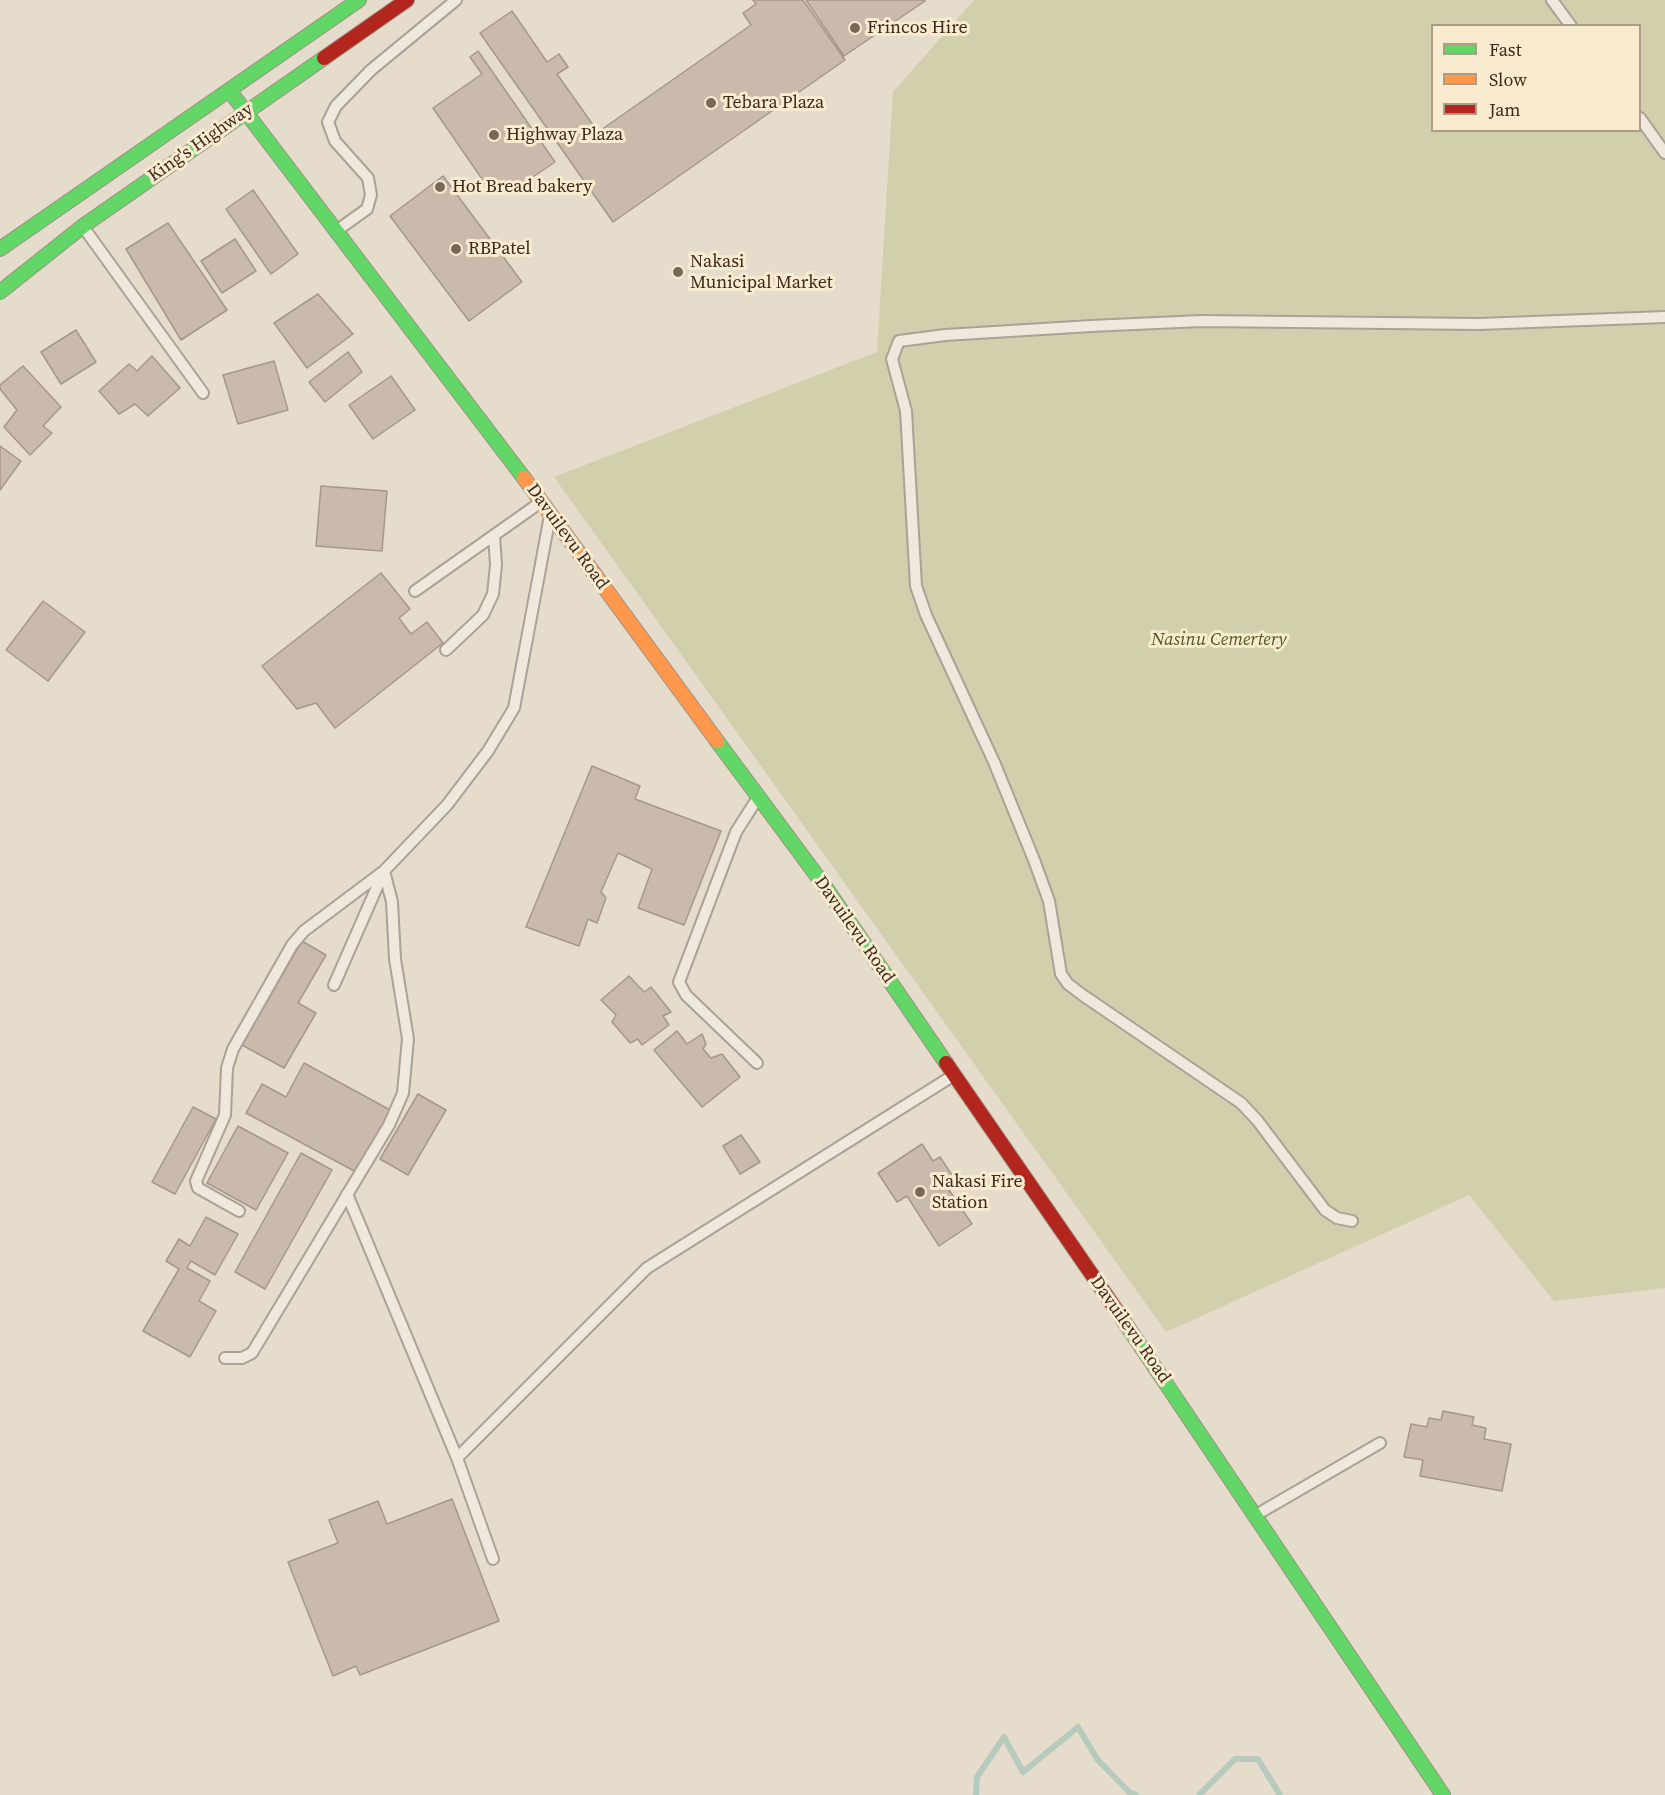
<!DOCTYPE html>
<html>
<head>
<meta charset="utf-8">
<style>
  body { margin:0 }
  #map { position:relative; width:1665px; height:1795px; overflow:hidden; background:#e6dccb; font-family:"Source Serif 4",serif }
  canvas { display:block }
  .legend { position:absolute; left:1431px; top:24px; width:210px; height:108px; box-sizing:border-box; background:#f9ebd0; border:2px solid #ad9d88; margin:0; padding:8px 10px; list-style:none; font-size:18px; color:#3b291c }
  .legend li { display:flex; align-items:center; gap:12px; height:30px }
  .legend b { width:30px; border:2px solid #ad9d88 }
</style>
</head>
<body>
<div id="map">
<canvas width="1665" height="1795"></canvas>
<ul class="legend">
<li><b style="height:8px;background:#63d668"></b>Fast</li>
<li><b style="height:8px;background:#ff974d"></b>Slow</li>
<li><b style="height:8px;background:#b3261e"></b>Jam</li>
</ul>
</div>
<script>
const ctx = document.querySelector('canvas').getContext('2d');
ctx.lineJoin = 'round';
function fillPath(path, color) { ctx.fillStyle = color; ctx.fill(path, 'evenodd'); }
const toPath = rows => new Path2D(rows.map(r => 'M' + r).join(''));
function trace(path, color, width, dash) { ctx.strokeStyle = color; ctx.lineWidth = width; ctx.lineCap = dash ? 'butt' : 'round'; ctx.setLineDash(dash || []); ctx.stroke(path); }
function label(font, color, halo, rows, align = 'center') {
  ctx.font = font + ' "Source Serif 4",serif'; ctx.lineWidth = 6; ctx.setLineDash([]); ctx.textBaseline = 'middle'; ctx.strokeStyle = halo; ctx.fillStyle = color; for (const [text, x, y, turn = 0] of rows) {
    ctx.save(); ctx.translate(x, y); ctx.rotate((+turn || 0) * Math.PI / 180); ctx.textAlign = isNaN(turn) ? turn : align; if (halo) ctx.strokeText(text, 0, 0); ctx.fillText(text, 0, 0); ctx.restore();
  }
}
fillPath(toPath([
  [974,0,1665,0,1665,1288,1554,1301,1469,1195,1166,1332,554,477,877,352,893,92],
  [1432,26,1640,26,1640,130,1432,130]
]), '#d2cfac');
trace(toPath([
  [976,1795,977,1777,1004,1737,1023,1772,1078,1727,1097,1759,1129,1792,1136,1795],
  [1199,1795,1235,1759,1258,1759,1280,1795]
]), '#b7cabe', 6);
const building = toPath([
  [753,0,803,0,845,60,613,222,480,33,512,11,547,62,559,54,568,67,557,74,598,132,751,25,743,13,756,4,753,0],
  [806,0,924,0,925,1,844,56,806,0],
  [478,51,555,162,509,193,503,184,491,192,433,108,482,74,470,57,478,51],
  [443,176,522,282,469,321,390,216,443,176],
  [253,190,298,254,271,274,226,209,253,190],
  [168,223,227,310,181,340,126,249,168,223],
  [235,239,256,271,222,293,201,261,235,239],
  [318,294,353,334,307,368,274,323,318,294],
  [76,330,96,362,61,384,41,352,76,330],
  [348,352,362,372,325,402,309,382,348,352],
  [152,356,180,388,148,416,135,404,119,414,99,391,129,364,137,371,152,356],
  [274,361,288,410,238,424,223,375,274,361],
  [23,366,61,407,43,426,52,433,30,455,4,427,17,410,0,389,0,385,23,366],
  [391,376,415,410,373,439,349,405,391,376],
  [0,446,21,461,0,490,0,446],
  [321,486,387,491,382,551,316,546,321,486],
  [381,573,410,609,399,618,411,634,427,622,443,643,335,728,316,703,297,709,262,666,381,573],
  [43,601,85,632,48,681,6,650,43,601],
  [592,766,640,786,635,799,721,831,684,925,638,908,652,869,618,853,601,892,606,898,597,923,588,919,579,946,526,927,592,766],
  [302,941,326,955,298,1003,316,1013,284,1068,242,1045,302,941],
  [629,976,644,992,651,987,671,1012,663,1016,669,1025,642,1045,638,1039,630,1043,612,1022,616,1015,601,1000,629,976],
  [677,1031,687,1044,702,1034,706,1044,703,1049,711,1058,722,1054,740,1077,702,1107,654,1050,677,1031],
  [304,1063,392,1111,358,1173,246,1113,262,1084,286,1097,304,1063],
  [418,1094,446,1110,408,1175,380,1159,418,1094],
  [193,1107,216,1119,175,1194,152,1182,193,1107],
  [238,1126,288,1153,256,1210,207,1183,238,1126],
  [741,1135,760,1162,740,1174,723,1146,741,1135],
  [922,1144,933,1161,940,1157,956,1181,947,1187,972,1224,939,1246,907,1196,897,1202,878,1173,922,1144],
  [301,1153,332,1170,265,1289,235,1272,301,1153],
  [206,1217,238,1234,215,1275,191,1261,187,1268,210,1281,199,1301,216,1311,190,1357,143,1331,179,1269,166,1261,179,1239,190,1246,206,1217],
  [1443,1411,1474,1417,1472,1425,1486,1428,1484,1439,1511,1444,1502,1491,1420,1476,1423,1460,1404,1457,1411,1424,1427,1427,1429,1418,1441,1420,1443,1411],
  [452,1499,499,1621,360,1675,356,1666,333,1676,288,1562,338,1543,329,1520,378,1501,387,1524,452,1499]
]);
fillPath(building, '#cabaac');
trace(building, '#a6978a', 1.5);
const lane = toPath([
  [1552,0,1571,26],
  [1640,118,1665,153],
  [84,228,203,393],
  [339,229,367,209,371,195,368,178,335,141,328,122,336,106,371,70,456,0],
  [415,591,541,502],
  [446,650,483,615,493,594,496,565,494,535],
  [757,799,736,832,679,982,686,995,757,1063],
  [334,985,384,871,447,805,488,751,514,708,549,521],
  [347,1194,457,1458],
  [1352,1221,1337,1218,1325,1210,1257,1120,1241,1103,1084,996,1068,984,1061,974,1049,901,1034,860,994,762,926,615,916,586,906,411,892,359,899,341,945,335,1091,326,1201,321,1479,324,1665,317],
  [225,1358,242,1358,252,1353,389,1125,403,1093,408,1039,395,959,392,902,384,871,304,931,292,945,233,1049,227,1068,225,1115,196,1181,198,1188,239,1211],
  [1256,1515,1380,1443],
  [493,1559,457,1458,647,1268,954,1075]
]);
const fast = toPath([
  [232,94,524,478],
  [0,249,359,0],
  [0,292,83,226,324,58],
  [717,741,826,888,946,1063],
  [1117,1311,1443,1795]
]);
const slow = toPath([
  [524,478,717,741]
]);
const jam = toPath([
  [324,58,407,0],
  [946,1063,1117,1311]
]);
trace(lane, '#aba195', 14);
trace(fast, '#9b9184', 16);
trace(slow, '#9b9184', 16);
trace(jam, '#9b9184', 16);
trace(lane, '#eee8dd', 10);
trace(fast, '#63d668', 14);
trace(slow, '#ff974d', 14);
trace(jam, '#b3261e', 14);
for (const [x, y, r, color] of [
  [855,28,6,"#776859"],
  [711,103,6,"#776859"],
  [494,135,6,"#776859"],
  [440,187,6,"#776859"],
  [456,249,6,"#776859"],
  [678,272,6,"#776859"],
  [920,1192,6,"#776859"]
]) { const dot = new Path2D(); dot.arc(x, y, r, 0, 2 * Math.PI); ctx.fillStyle = color; ctx.fill(dot); trace(dot, '#f9ebd0', 2); }
label('18px', '#3b291c', '#f9ebd0', [
  ["Frincos Hire",867,28],
  ["Tebara Plaza",723,103],
  ["Highway Plaza",506,135],
  ["Hot Bread bakery",452,187],
  ["RBPatel",468,249],
  ["Nakasi",690,262],
  ["Municipal Market",690,283],
  ["Nakasi Fire",932,1182],
  ["Station",932,1203]
], 'left');
label('18px', '#3b291c', '#f9ebd0', [
  ["King's Highway",201,143,-35],
  ["Davuilevu Road",567,537,54],
  ["Davuilevu Road",854,930,55],
  ["Davuilevu Road",1130,1330,55]
]);
label('italic 18px', '#4d5920', '#f9ebd0', [
  ["Nasinu Cemertery",1219,640]
]);
</script>
</body>
</html>
